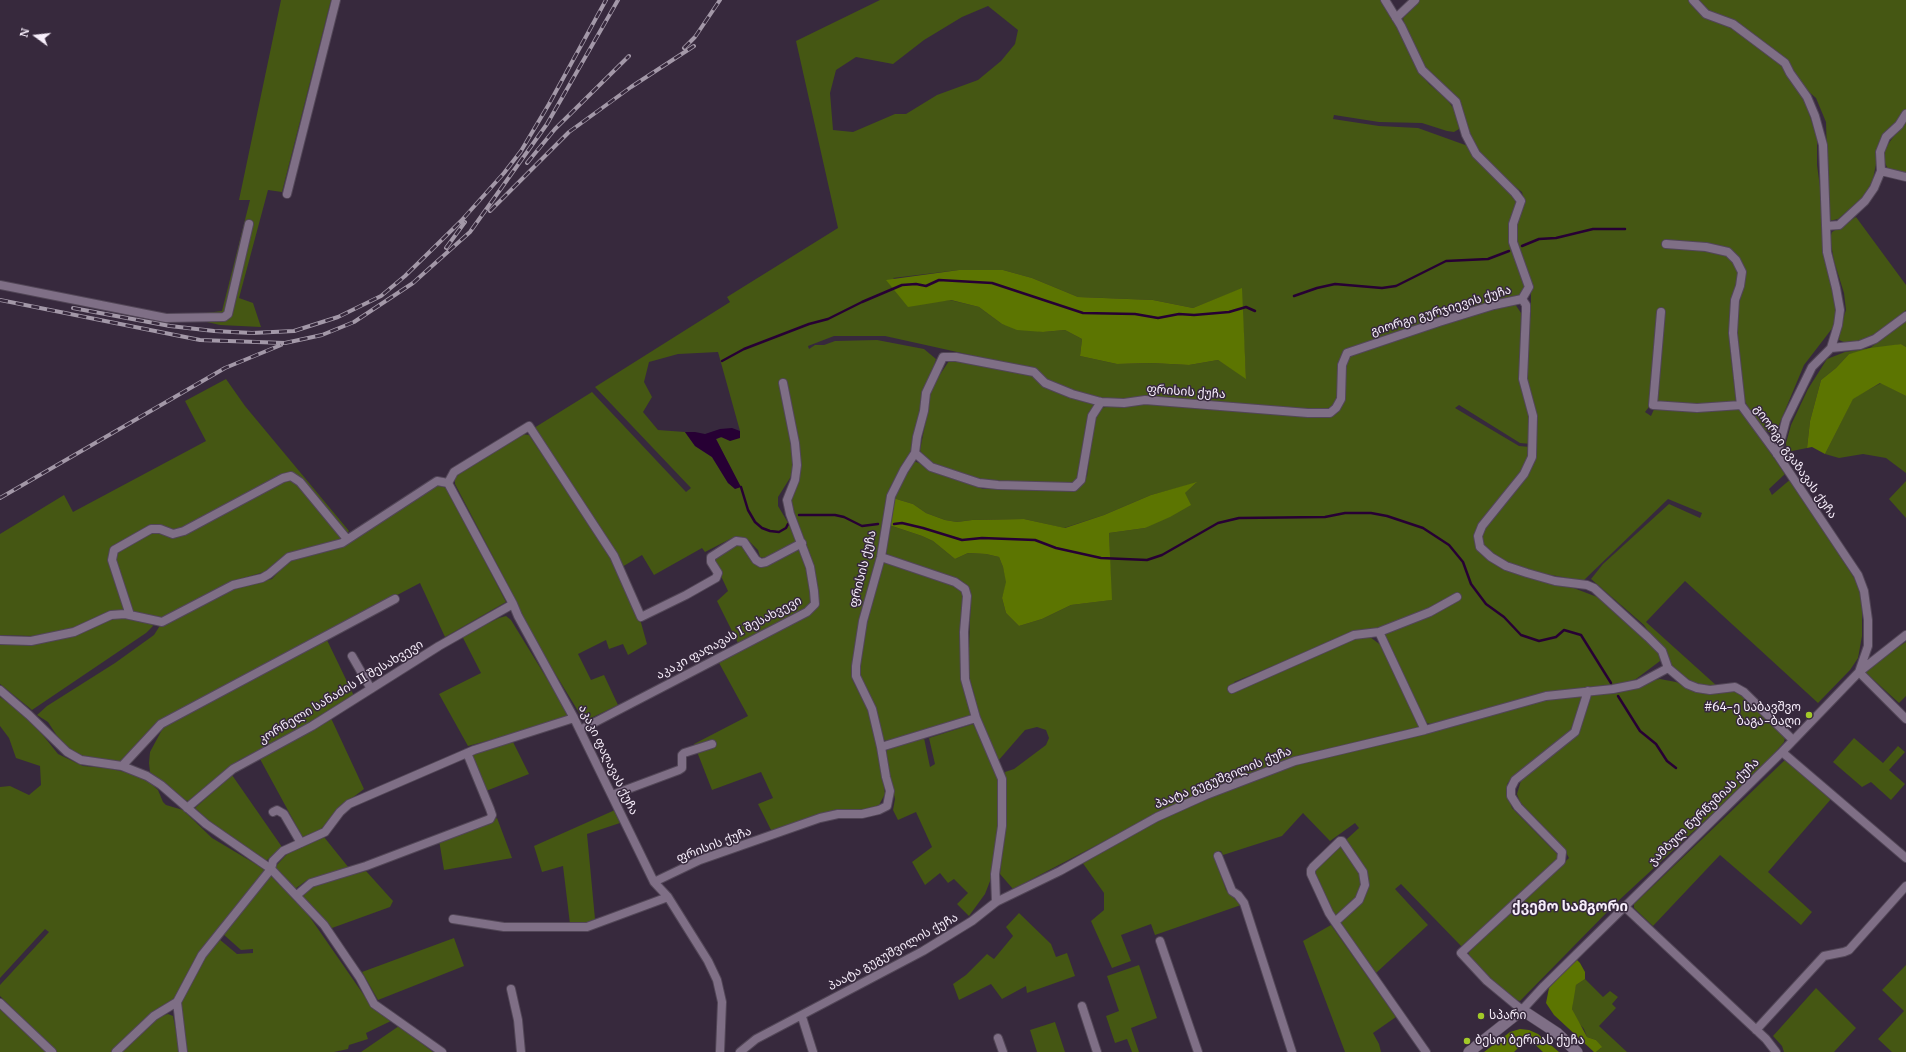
<!DOCTYPE html>
<html>
<head>
<meta charset="utf-8">
<style>
  body { margin:0 }
  #map { position:relative; width:1906px; height:1052px; overflow:hidden; background:#37293d; font-family:Merriweather,serif }
  canvas { display:block }
  .north { position:absolute; left:16px; top:16px; width:40px; height:40px; -webkit-text-stroke:3px #37293d; paint-order:stroke; rotate:285deg; font-size:11px; font-weight:700; line-height:16px; text-align:center; color:#f7eefb }
  .north::after { content:''; display:block; margin:auto; width:14px; height:18px; background:#f7eefb; clip-path:polygon(50% 0,100% 100%,50% 72%,0 100%) }
</style>
</head>
<body>
<div id="map">
<canvas width="1906" height="1052"></canvas>
<div class="north">N</div>
</div>
<script>
const ctx = document.querySelector('canvas').getContext('2d');
ctx.lineJoin = 'round';
function fillPath(path, color) { ctx.fillStyle = color; ctx.fill(path, 'evenodd'); }
const toPath = rows => new Path2D(rows.map(r => 'M' + r).join(''));
function trace(path, color, width, dash) { ctx.strokeStyle = color; ctx.lineWidth = width; ctx.lineCap = dash ? 'butt' : 'round'; ctx.setLineDash(dash || []); ctx.stroke(path); }
function label(font, color, halo, rows, align = 'center') {
  ctx.font = font + ' Merriweather,"Noto Sans Georgian",serif'; ctx.lineWidth = 3; ctx.setLineDash([]); ctx.textBaseline = 'middle'; ctx.strokeStyle = halo; ctx.fillStyle = color; for (const [text, x, y, turn = 0] of rows) {
    ctx.save(); ctx.translate(x, y); ctx.rotate((+turn || 0) * Math.PI / 180); ctx.textAlign = isNaN(turn) ? turn : align; if (halo) ctx.strokeText(text, 0, 0); ctx.fillText(text, 0, 0); ctx.restore();
  }
}
fillPath(toPath([
  [281,0,331,0,282,192,268,190,239,298,253,303,261,327,220,325,181,316,222,311,250,200,239,200],
  [880,0,1381,0,1384,3,1420,72,1429,84,1446,98,1456,112,1461,124,1459,129,1454,132,1447,131,1422,123,1379,122,1334,115,1333,119,1379,126,1418,128,1468,146,1511,191,1517,201,1510,234,1525,287,1520,297,1442,313,1440,319,1348,349,1342,354,1340,362,1338,397,1335,403,1331,407,1320,411,1100,399,1074,393,1046,381,1034,369,885,336,834,336,808,346,809,349,815,345,824,345,835,341,877,340,924,349,936,359,920,414,911,454,890,487,877,557,853,661,852,679,868,710,879,750,885,794,879,805,869,809,837,809,772,832,758,804,773,798,761,772,712,790,694,744,748,716,718,661,817,607,818,588,811,557,792,509,792,498,800,476,800,449,786,381,779,384,793,445,794,467,790,478,778,497,778,506,799,541,767,558,760,557,758,550,748,540,740,537,732,538,705,552,702,548,654,575,642,555,622,567,534,428,592,392,686,492,691,488,595,387,730,302,727,297,838,228,796,41],
  [988,6,1018,30,1015,44,1001,61,978,80,937,95,906,114,895,114,853,132,833,130,830,93,836,70,856,57,893,64,924,40,962,17],
  [959,270,1003,270,1032,278,1078,297,1153,300,1193,308,1241,289,1246,378,1218,360,1189,365,1151,363,1117,364,1080,356,1082,339,1065,330,1043,332,1002,324,979,307,950,300,931,302,893,278],
  [718,352,740,431,716,439,740,487,733,486,728,483,712,457,695,446,685,432,658,430,643,412,652,397,644,382,649,362,678,354],
  [1419,0,1689,0,1706,18,1732,28,1781,65,1791,82,1804,98,1817,138,1817,165,1836,304,1837,316,1834,326,1804,365,1776,432,1771,433,1763,429,1743,399,1737,354,1737,311,1746,277,1743,267,1739,273,1731,307,1730,348,1736,401,1731,404,1703,406,1661,403,1656,398,1645,412,1651,416,1655,407,1741,410,1785,474,1769,489,1772,495,1792,478,1856,581,1862,597,1862,636,1858,658,1850,670,1818,703,1685,581,1646,622,1717,686,1700,685,1691,681,1674,669,1644,625,1591,579,1603,564,1669,504,1700,518,1702,513,1668,499,1583,581,1530,571,1502,560,1491,554,1484,545,1481,537,1485,525,1534,459,1525,378,1528,327,1531,314,1531,287,1516,240,1517,223,1525,204,1522,192,1504,178,1483,156,1472,140,1459,102,1425,70,1404,25,1403,18],
  [1697,0,1906,0,1906,109,1879,148,1872,185,1862,200,1838,219,1829,221,1826,122,1816,98,1801,85,1789,62,1729,18,1706,10],
  [1906,119,1906,174,1888,169,1883,159,1884,150],
  [1856,217,1906,285,1906,310,1877,334,1849,344,1839,340,1840,328,1846,310,1844,293,1834,261,1830,238,1832,232],
  [1515,304,1521,313,1520,383,1531,418,1531,444,1520,443,1459,405,1455,408,1519,446,1530,447,1527,461,1521,474,1475,534,1492,561,1524,576,1571,587,1605,600,1659,652,1660,661,1636,679,1612,687,1562,692,1432,724,1426,723,1384,636,1385,632,1429,610,1378,629,1353,633,1234,682,1238,688,1350,639,1370,637,1382,646,1419,724,1418,729,1293,759,1216,786,1160,812,1013,889,1000,874,1007,811,1005,772,1014,769,1046,745,1049,738,1046,730,1037,727,1025,730,998,761,979,717,974,693,968,675,971,593,966,585,959,579,898,560,888,555,884,550,889,525,922,536,933,541,955,559,968,553,986,554,999,557,1003,567,1007,582,1002,598,1006,613,1019,626,1042,619,1071,605,1111,600,1109,533,1145,528,1196,483,1151,495,1104,515,1064,528,1024,519,972,520,957,522,945,520,926,513,913,504,893,498,906,471,914,461,983,489,1079,487,1087,476,1094,420,1100,408,1144,401,1330,416,1336,414,1339,410,1343,400,1346,356,1489,310],
  [1906,321,1906,347,1901,344,1849,354,1836,368,1821,380,1810,421,1807,448,1787,452,1786,443,1791,425,1808,389,1827,359,1845,352,1870,348],
  [955,358,1030,373,1095,403,1080,472,1075,481,1071,484,988,482,938,467,926,461,920,450,927,415,927,399,929,391,949,361],
  [226,379,245,406,349,531,342,539,289,554,264,572,230,582,162,619,109,612,76,627,44,634,32,636,0,635,0,534,64,495,73,512,206,441,185,401],
  [1881,383,1906,396,1906,473,1886,458,1863,454,1839,458,1825,454,1853,398],
  [522,434,529,435,609,553,640,619,647,644,628,655,623,644,609,649,606,640,578,654,591,680,604,675,618,705,589,719,583,719,521,618,512,593,455,484,455,475],
  [1906,481,1906,518,1889,499],
  [437,485,447,488,506,602,445,637,420,583,179,710,119,764,85,757,73,751,59,739,48,722,37,715,47,706,115,663,154,635,161,624,234,588,272,579,288,561,338,547],
  [739,543,743,543,760,564,795,547,800,549,812,591,812,603,805,610,738,643,717,601,728,591,714,561,715,556],
  [886,562,952,584,962,590,964,597,961,639,971,713,970,717,888,742,883,739,874,705,859,674,859,663,866,622,882,563],
  [506,616,511,620,571,718,468,746,439,694,481,673,462,636,499,618],
  [117,618,130,618,151,622,153,626,146,633,32,710,0,684,0,642,29,644],
  [326,638,354,696,281,739,239,760,188,801,185,800,150,772,149,763,150,752,164,726],
  [1906,642,1906,696,1899,703,1864,671,1879,659],
  [1660,679,1676,682,1701,693,1734,691,1742,696,1782,735,1785,738,1784,742,1760,770,1616,903,1520,1001,1512,999,1469,957,1469,952,1569,858,1564,849,1520,802,1517,794,1522,777,1578,732,1590,693],
  [1586,694,1573,729,1516,774,1507,784,1508,795,1512,808,1558,855,1558,860,1462,947,1401,884,1395,889,1428,925,1376,973,1333,914,1314,872,1315,868,1359,828,1355,823,1330,841,1303,813,1282,836,1223,855,1221,851,1214,855,1226,890,1241,905,1155,935,1151,924,1121,935,1131,961,1112,968,1091,921,1104,910,1104,893,1082,862,1154,822,1215,794,1295,763,1545,699],
  [0,697,26,714,58,754,83,766,107,768,134,774,148,781,158,790,163,802,166,805,183,810,212,838,264,869,263,873,247,893,171,1003,157,1010,112,1052,57,1052,0,996,0,985,49,932,45,929,0,978,0,787,10,786,29,795,41,785,40,766,16,758,9,738,0,726],
  [330,716,364,789,339,808,320,831,303,838,260,759,307,732],
  [973,724,995,766,999,779,999,827,992,876,985,894,969,916,957,904,968,893,954,879,948,883,940,873,925,885,912,862,932,847,916,812,898,820,893,810,895,799,885,755,888,748,924,738,930,767,935,764,929,738],
  [1854,738,1883,763,1898,746,1905,752,1889,770,1905,784,1891,800,1871,782,1862,787,1833,762],
  [513,742,529,774,486,791,470,758,475,751],
  [1785,760,1831,799,1768,872,1812,912,1801,925,1720,855,1653,926,1634,908,1634,904],
  [232,775,282,847,266,861,212,824,195,808],
  [615,810,620,823,587,834,595,919,585,924,570,924,563,866,542,872,534,846],
  [497,818,512,858,444,870,439,840],
  [324,837,349,868,307,880,295,889,275,867,289,852],
  [366,871,393,901,390,907,332,928,300,896,311,885],
  [271,876,307,913,370,1004,391,1021,366,1033,368,1039,349,1045,348,1049,334,1052,186,1052,180,1001,203,958,219,939,237,954,253,953,253,949,241,950,223,934],
  [1019,913,1051,944,1056,957,1067,953,1075,976,1027,993,1026,986,1002,999,991,984,959,1000,953,984,966,975,987,954,994,959,1013,936,1006,927],
  [1331,925,1396,1017,1373,1033,1379,1044,1381,1052,1345,1052,1303,941],
  [454,938,464,966,378,1000,362,972],
  [1139,965,1157,1018,1131,1028,1139,1052,1132,1052,1127,1039,1115,1043,1106,1016,1119,1011,1107,976],
  [1906,965,1906,1052,1892,1052,1878,1039,1904,1011,1882,990],
  [1585,979,1603,997,1610,991,1618,997,1612,1004,1616,1008,1599,1026,1627,1052,1596,1052,1601,1048,1596,1040,1587,1037,1584,1029,1578,1022,1572,1009,1573,996,1576,985],
  [1816,988,1856,1028,1834,1052,1784,1052,1782,1046,1773,1036],
  [0,1008,46,1052,0,1052],
  [168,1014,173,1016,180,1052,120,1052,156,1018],
  [1055,1022,1065,1052,1037,1052,1030,1030],
  [399,1026,433,1052,361,1052]
]), '#455713');
fillPath(toPath([
  [959,270,1003,270,1032,278,1078,297,1153,300,1193,308,1242,288,1246,379,1218,360,1189,365,1151,363,1117,364,1080,356,1082,339,1065,330,1043,332,1017,330,1002,324,979,307,951,300,908,307,886,280],
  [1901,344,1906,347,1906,396,1880,383,1853,399,1825,454,1812,447,1807,448,1810,421,1821,380,1836,368,1849,354,1870,348],
  [1197,482,1185,493,1191,505,1170,517,1145,528,1109,533,1112,600,1071,605,1042,619,1019,626,1006,613,1002,598,1006,582,1003,567,999,557,986,554,968,553,955,559,933,541,922,536,889,525,893,498,913,504,926,513,945,520,957,522,972,520,1024,519,1065,528,1104,515,1151,495],
  [1576,959,1580,963,1585,972,1585,979,1576,985,1572,1009,1587,1037,1596,1040,1602,1047,1596,1052,1594,1052,1554,1015,1546,1003,1549,988],
  [1520,1029,1529,1030,1538,1034,1559,1052,1543,1052,1528,1038,1514,1052,1484,1052,1510,1032]
]), '#5c7501');
fillPath(toPath([
  [732,428,740,431,740,438,730,441,721,437,716,439,741,487,735,489,728,483,712,457,695,446,685,432,695,432,705,434,720,429]
]), '#270034');
trace(toPath([
  [1522,246,1539,239,1556,238,1593,229,1625,229],
  [1294,296,1317,288,1335,284,1382,288,1396,286,1446,261,1488,259,1509,251],
  [722,361,744,349,809,324,828,319,862,302,902,285,916,284,926,286,939,280,992,283,1083,313,1135,314,1158,318,1179,314,1194,315,1229,312,1246,307,1255,311],
  [741,487,748,510,755,522,762,528,770,531,779,532,786,528,788,524],
  [799,515,835,515,844,517,862,526,878,524],
  [894,524,902,523,923,528,962,540,982,538,1035,540,1056,548,1101,558,1147,560,1162,555,1218,523,1239,518,1325,517,1345,513,1371,513,1387,516,1423,528,1449,545,1463,562,1471,584,1486,604,1504,617,1521,635,1539,641,1556,637,1564,630,1581,635,1611,683],
  [1618,696,1640,731,1656,744,1667,761,1676,768]
]), '#270034', 2.5);
const street = toPath([
  [1385,0,1401,26,1422,70,1456,102,1466,135,1476,154,1515,193,1521,201,1513,224,1513,242,1529,287,1522,299],
  [1693,0,1706,14,1733,24,1785,63,1790,73,1807,97,1815,116,1823,145,1827,252,1836,288,1840,310,1838,325,1831,348],
  [1396,18,1415,0],
  [1881,171,1906,177],
  [287,194,336,0],
  [1826,226,1839,225,1865,201,1874,188,1881,171,1880,152,1886,137,1899,125,1906,114],
  [1666,244,1706,247,1728,252,1736,260,1742,272,1740,286,1735,300,1733,333,1741,405,1777,454,1858,575,1864,591,1868,620,1868,646,1859,672,1906,719],
  [0,285,166,318,224,317,228,314,249,224],
  [1522,299,1526,305,1526,311,1523,379,1533,416,1532,457,1524,474,1482,526,1478,536,1480,547,1491,557,1506,566,1527,573,1555,581,1587,585,1594,588,1648,637,1662,651,1668,668,1687,684,1697,688,1710,690,1735,687,1744,692,1793,740],
  [1661,312,1653,405,1697,408,1741,405],
  [915,453,931,467,979,483,998,485,1074,487,1081,480,1092,416,1101,402],
  [1777,454,1786,420,1812,367,1831,348,1860,345,1875,339,1906,316],
  [448,483,513,604,518,616,574,718,654,882,668,897,708,961,717,980,722,1002,720,1052],
  [448,483,454,472,529,426,614,556,641,617,686,595,716,578,718,573,711,562,711,557,736,541,744,542,756,560,761,563,766,562,802,543],
  [881,557,955,582,965,589,967,596,964,632,965,679,976,718,1002,779,1002,826,995,874,996,902],
  [130,615,112,560,114,550,151,529,160,529,173,534,184,531,283,478,291,476,300,482,347,539],
  [1379,632,1430,612,1457,597],
  [0,640,31,641,74,632,111,615,125,614,162,622,233,585,262,578,269,574,289,557,342,543,437,481,448,483],
  [352,656,371,689],
  [1232,689,1354,635,1379,632,1425,730],
  [0,690,29,715,67,752,81,760,122,766,147,776,161,785,206,824,271,869,324,925,360,978,374,1004,442,1052],
  [1588,691,1575,732,1515,780,1511,788,1511,796,1518,807,1562,852,1561,861,1461,953,1487,981,1522,1010,1544,986,1782,752,1859,672,1906,635],
  [580,730,807,612,815,604,814,591,810,567,790,514,787,500,795,480,797,465,795,443,783,383],
  [881,747,976,718],
  [1782,752,1906,858],
  [122,766,161,724,395,599],
  [612,795,679,770,682,768,682,755,684,753,712,744],
  [187,808,233,769,312,726,439,646,513,604],
  [273,812,277,810,284,814,301,843],
  [1218,856,1232,891,1238,895,1244,903,1292,1052],
  [654,882,700,860,820,818,838,814,862,814,879,810,887,806,890,791,886,777,881,747,872,709,856,676,856,666,863,621,881,557,891,496,904,470,915,453,917,437,924,411,926,393,943,357,956,357,1034,372,1045,383,1072,394,1101,402,1124,403,1145,400,1308,413,1330,413,1336,408,1341,399,1342,365,1347,353,1439,322,1494,305,1522,299],
  [297,895,311,883,366,866,490,819,492,815,490,809,467,753],
  [1624,906,1766,1039,1776,1052],
  [453,919,504,927,587,927,668,897],
  [1335,922,1359,900,1365,885,1363,872,1342,841,1340,841,1313,867,1311,870,1311,874,1329,913,1335,922,1426,1052],
  [1160,941,1198,1052],
  [511,989,518,1020,521,1052],
  [0,1003,52,1052],
  [1082,1006,1097,1052],
  [802,1017,813,1052],
  [1756,1030,1824,956,1844,952,1849,950,1906,886],
  [998,1038,1003,1052],
  [116,1052,154,1016,177,1002],
  [183,1052,177,1002,202,955,271,869,273,861,283,851,325,832,340,812,349,804,474,750,574,718],
  [740,1052,756,1039,923,951,972,921,996,902,1060,871,1157,817,1206,795,1295,761,1425,730,1546,696,1613,689,1638,684,1668,668]
]);
const secondary = toPath([
  [1469,1052,1522,1010,1557,1033,1577,1052]
]);
trace(street, '#524657', 10);
trace(secondary, '#524657', 12);
trace(street, '#7f6f86', 8);
trace(secondary, '#7f6f86', 11);
const rail = toPath([
  [684,48,695,37,720,0],
  [527,163,555,129,629,56],
  [490,211,569,132,631,87,694,46],
  [446,248,465,222],
  [0,300,200,340,285,343,322,335,354,322,413,283,470,232,547,124,618,0],
  [73,308,170,326,214,331,252,333,294,331,338,317,381,296,405,276,461,221,504,173,521,151,549,104,606,0],
  [0,498,225,368,281,345]
]);
trace(rail, '#a398a8', 4);
trace(rail, '#37293d', 2.5, [8]);
for (const [x, y, r, color] of [
  [1809,715,4,"#a2c928"],
  [1481,1016,4,"#a2c928"],
  [1467,1041,4,"#a2c928"]
]) { const dot = new Path2D(); dot.arc(x, y, r, 0, 2 * Math.PI); ctx.fillStyle = color; ctx.fill(dot); trace(dot, '#37293d', 1.5); }
label('12px', '#f7eefb', '#37293d', [
  ["გიორგი გურჯიევის ქუჩა",1441,311,-17],
  ["ფრისის ქუჩა",1186,392,4],
  ["გიორგი გვაზავას ქუჩა",1795,462,55],
  ["ფრისის ქუჩა",863,569,-76],
  ["აკაკი ფაღავას I შესახვევი",729,638,-28],
  ["კორნელი სანაძის II შესახვევი",341,692,-31],
  ["აკაკი ფაღავას ქუჩა",608,760,64],
  ["პაატა გუგუშვილის ქუჩა",1223,778,-22],
  ["ჯამბულ წურწუმიას ქუჩა",1704,812,-44],
  ["ფრისის ქუჩა",714,845,-21],
  ["პაატა გუგუშვილის ქუჩა",893,952,-29]
]);
label('12px', '#f7eefb', '#37293d', [
  ["#64-ე საბავშვო",1801,708,"right"],
  ["ბაგა-ბაღი",1801,722,"right"],
  ["სპარი",1489,1016],
  ["ბესო ბერიას ქუჩა",1475,1041]
], 'left');
label('bold 14px', '#f7eefb', '#37293d', [
  ["ქვემო სამგორი",1570,907]
]);
</script>
</body>
</html>
